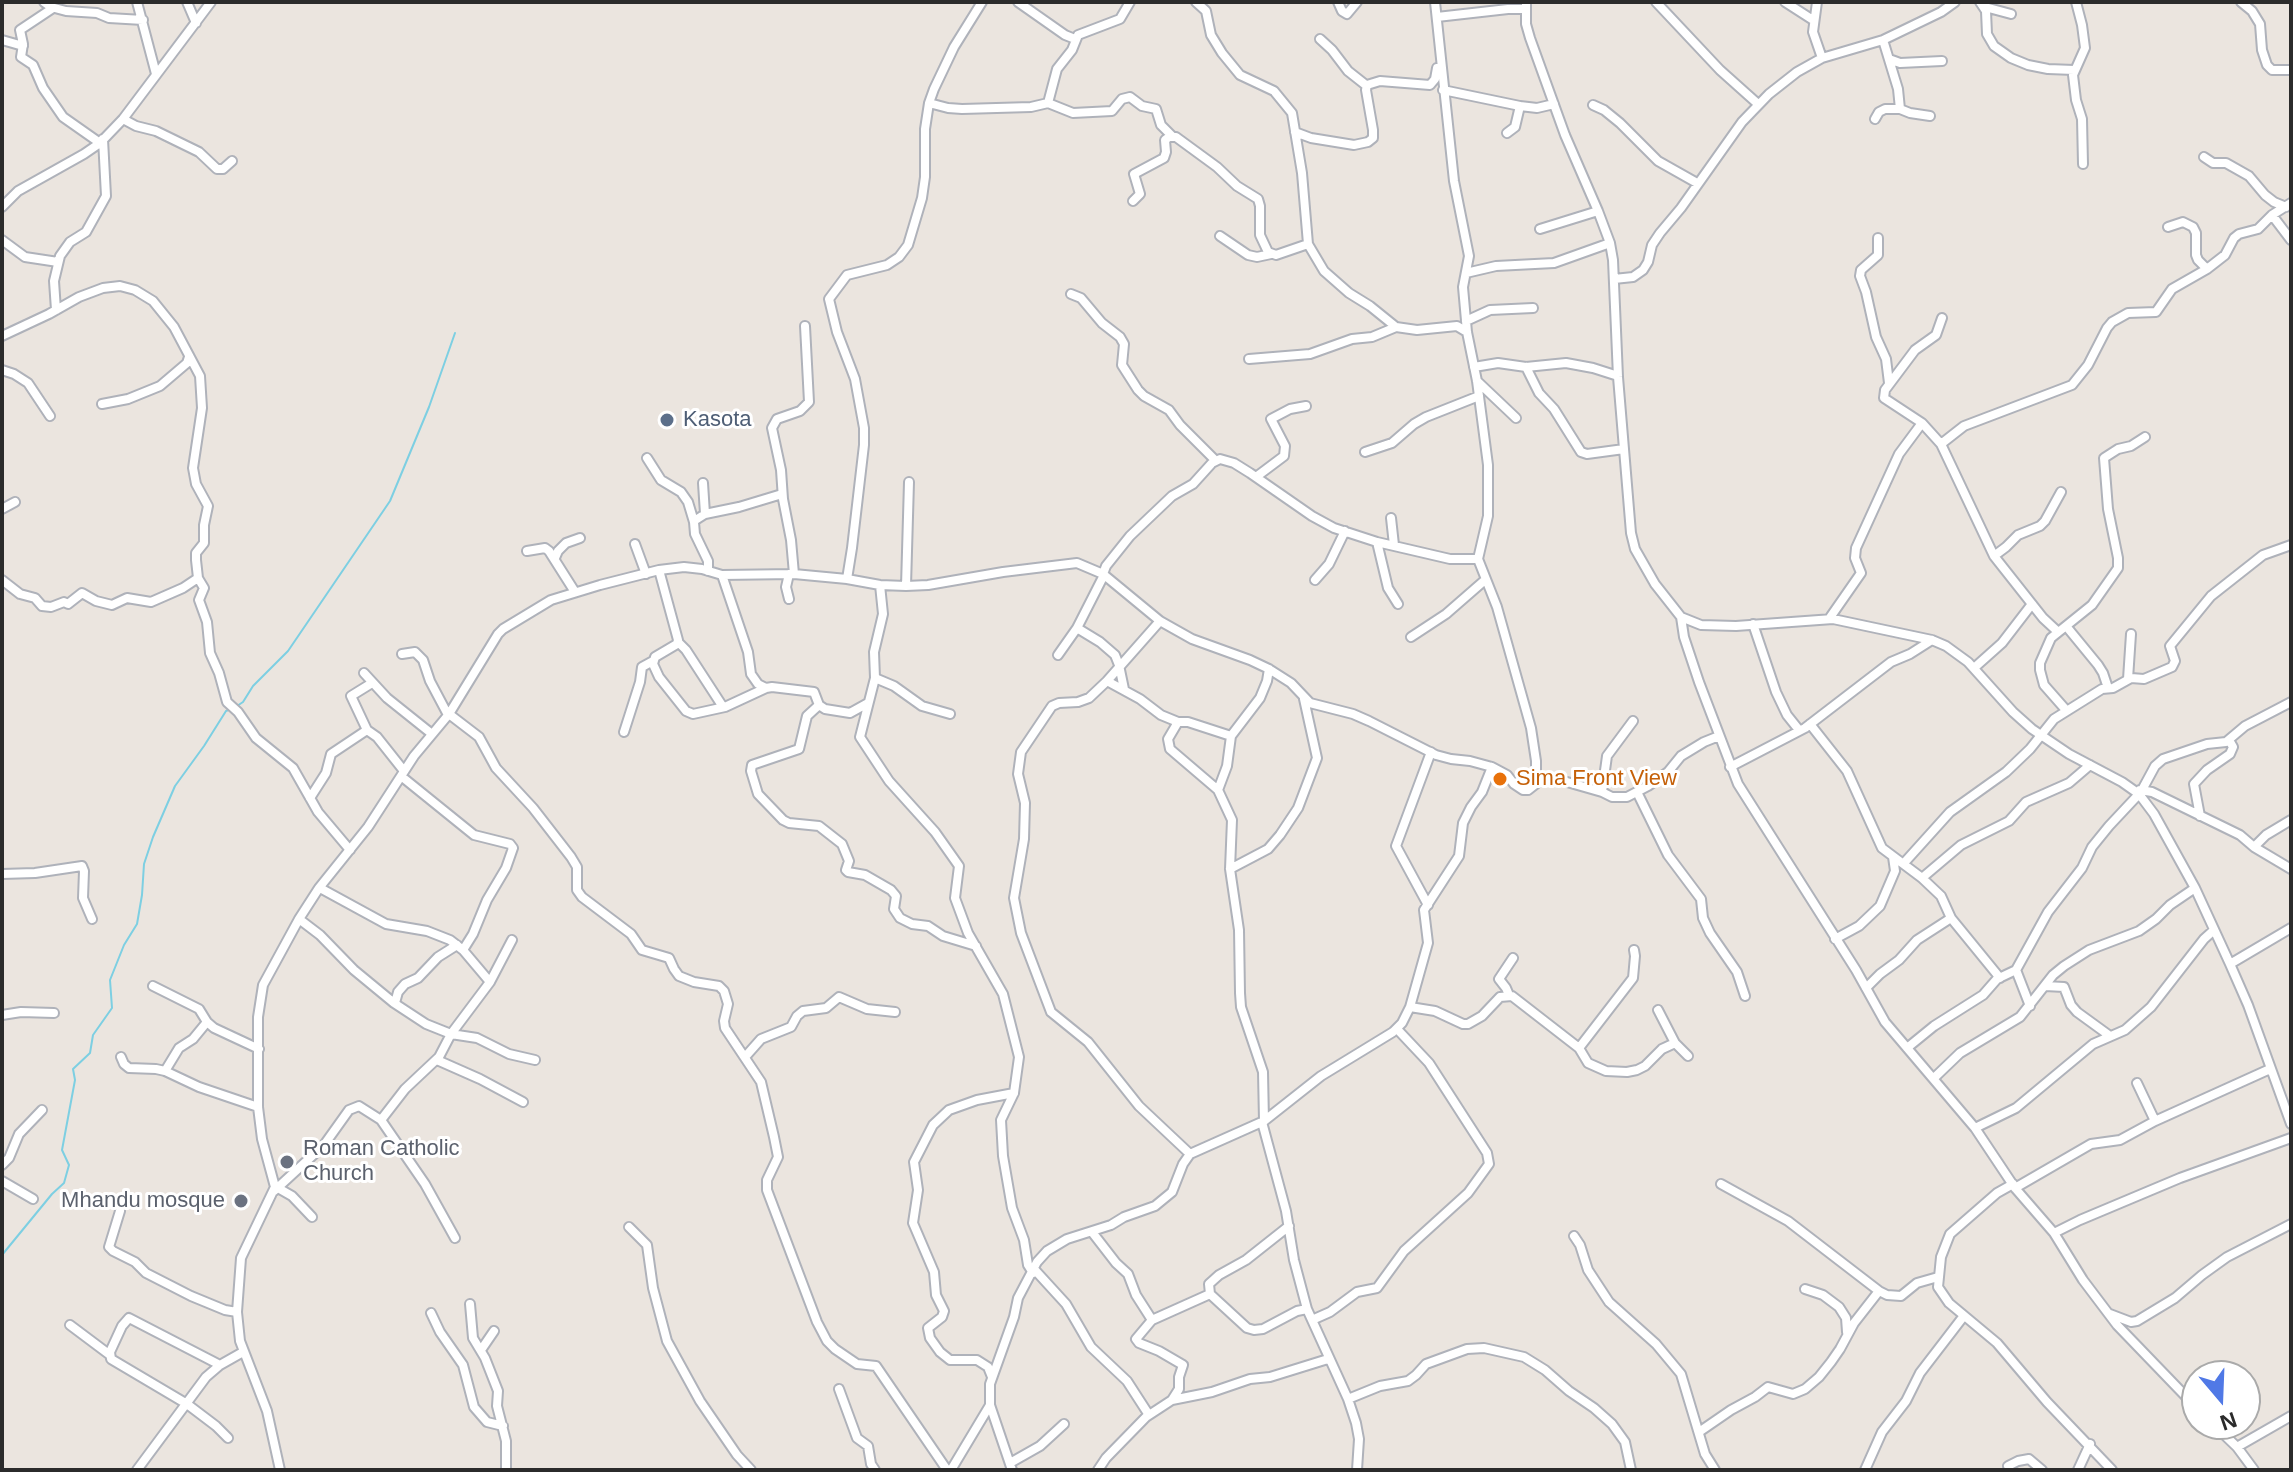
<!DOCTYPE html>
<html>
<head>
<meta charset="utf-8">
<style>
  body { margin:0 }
  #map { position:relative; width:2293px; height:1472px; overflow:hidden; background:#ebe5df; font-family:Arial,sans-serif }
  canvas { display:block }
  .frame { position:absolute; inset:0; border:4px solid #2b2b2b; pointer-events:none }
  .north { position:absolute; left:2181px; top:1360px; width:80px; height:80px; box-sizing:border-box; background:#fff; border:2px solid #aaa; border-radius:50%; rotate:161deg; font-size:22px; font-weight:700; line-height:32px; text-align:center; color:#2b2b2b }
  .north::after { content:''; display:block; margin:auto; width:28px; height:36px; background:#5079e6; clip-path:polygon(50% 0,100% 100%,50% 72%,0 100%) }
</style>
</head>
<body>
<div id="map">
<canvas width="2293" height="1472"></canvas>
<div class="frame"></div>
<div class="north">N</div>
</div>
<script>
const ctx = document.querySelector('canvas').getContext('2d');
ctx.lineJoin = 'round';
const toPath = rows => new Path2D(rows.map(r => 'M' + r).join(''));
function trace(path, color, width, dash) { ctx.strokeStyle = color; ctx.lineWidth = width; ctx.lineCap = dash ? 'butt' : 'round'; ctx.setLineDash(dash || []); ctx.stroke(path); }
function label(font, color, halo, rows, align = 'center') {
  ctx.font = font + ' Arial,sans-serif'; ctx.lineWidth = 6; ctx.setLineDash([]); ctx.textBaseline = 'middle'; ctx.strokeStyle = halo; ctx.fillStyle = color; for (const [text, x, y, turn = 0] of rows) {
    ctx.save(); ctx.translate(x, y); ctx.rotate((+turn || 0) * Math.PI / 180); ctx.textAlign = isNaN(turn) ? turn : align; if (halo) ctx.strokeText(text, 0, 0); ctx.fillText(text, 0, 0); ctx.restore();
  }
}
trace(toPath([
  [237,706,243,702,253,686,288,651,390,501,429,407,455,333],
  [2,1255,52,1194,64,1183,69,1165,62,1150,75,1080,73,1069,90,1053,93,1035,112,1008,110,980,124,945,137,924,142,895,144,864,153,837,175,786,204,746,226,711,231,709]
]), '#7dcfe2', 2);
const minor = toPath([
  [44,2,51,7,66,11,97,13,109,18,143,20],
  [137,2,156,74],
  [187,2,196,23],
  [1018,2,1065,35,1075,39],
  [1196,2,1206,11,1211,35,1222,53,1240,75,1274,91,1292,113,1302,173,1308,244,1324,271,1349,293,1370,306,1396,327,1417,330,1457,326,1467,332],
  [1338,2,1342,11,1347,14,1357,2],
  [1435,2,1454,181,1469,256,1463,287,1467,332,1477,381,1488,465,1488,516,1478,559,1497,607,1531,728,1536,761,1536,783],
  [1526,2,1526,24,1530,38,1565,135,1598,211,1610,243,1613,260,1618,377,1631,533,1635,549,1655,584,1681,617,1701,625,1736,626,1833,619,1932,640,1946,646,1968,662,2013,712,2032,729,2069,754,2122,782,2139,794,2154,814,2195,888,2230,964,2248,1005,2291,1124],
  [1656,2,1720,70,1758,104],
  [1785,2,1813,20],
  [1817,2,1813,32,1822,58],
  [1980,2,1986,11,1987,34,1994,46,2011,58,2028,65,2048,69,2074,70],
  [2076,2,2082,25,2085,48,2073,75,2076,100,2082,119,2083,164],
  [2241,2,2252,11,2260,24,2262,50,2267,65,2272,70,2291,70],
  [1985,7,2011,14],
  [53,8,20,30,23,44,21,57,33,65,43,88,63,117,100,143],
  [1437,17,1508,9,1525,9],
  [1320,39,1332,50,1348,71,1367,86],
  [2,40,23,46],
  [1883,40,1898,89,1900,109,1910,113,1930,116],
  [1889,59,1900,63,1942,61],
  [1443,90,1520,106,1537,108,1554,104],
  [929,103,948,108,962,109,1031,107,1048,103,1073,113,1112,111,1122,99,1130,97,1142,106,1156,109,1161,125,1172,136],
  [1048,103,1057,69,1072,50,1078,35,1120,19,1130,2],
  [1593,105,1604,110,1620,123,1658,161,1697,183],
  [123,119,136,126,156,131,199,152,217,169,223,169,232,161],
  [1875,119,1879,112,1885,109,1900,109],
  [1295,132,1311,138,1354,145,1368,142,1373,138,1373,130,1366,90,1367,85,1380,81,1430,85,1435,79,1437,68],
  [1507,133,1515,127,1520,106],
  [2204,157,2213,163,2226,163,2249,176,2265,195,2274,202,2286,207],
  [1133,201,1140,194,1134,174,1164,158,1166,152,1165,140,1169,137,1176,137,1217,167,1237,186,1258,199,1260,206,1260,235,1268,252,1276,255,1308,244],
  [2,207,18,191,84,154,100,143,123,119,211,2],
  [2272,215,2291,240],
  [2168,227,2183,222,2193,227,2196,233,2196,255,2198,260,2207,269],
  [1540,229,1598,211],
  [1220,236,1248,255,1257,257,1271,254],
  [1878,238,1878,255,1861,270,1860,276,1866,292,1876,337,1886,359,1889,383],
  [2,240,25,257,58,262],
  [1466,273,1496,266,1554,263,1610,243],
  [1614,279,1633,277,1643,270,1648,262,1652,245,1660,233,1681,208,1742,122,1769,94,1797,72,1822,58,1883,40,1941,12,1955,2],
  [1071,294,1081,298,1102,323,1120,337,1124,344,1122,365,1138,390,1144,396,1169,410,1180,425,1215,460],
  [56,310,54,281,60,256,70,242,86,232,106,196,103,139],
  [1942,318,1936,335,1915,350,1885,390,1884,398,1922,423,1941,444,1994,556,2043,618,2057,631],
  [1466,321,1490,310,1533,308],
  [2,336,49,314,79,297,103,288,120,286,135,290,153,301,174,327,200,376,202,408,193,468,196,484,208,506,204,525,204,543,196,553,196,560,198,578,204,588,199,600,207,622,210,653,219,673,227,702,238,712,256,738,293,768,318,812,350,850],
  [1249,359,1310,354,1352,339,1372,337,1396,327],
  [1474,367,1498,363,1526,367,1566,363,1593,368,1618,376],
  [1526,367,1539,393,1554,409,1581,452,1587,454,1624,449],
  [2,370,14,374,28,383,50,416],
  [1477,381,1516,418],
  [102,404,128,399,160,386,187,363,189,357],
  [1941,444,1964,426,2072,385,2088,365,2107,328,2112,322,2128,313,2156,312,2172,289,2207,269,2225,255,2234,238,2239,234,2258,229,2272,215,2291,203],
  [1365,452,1392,443,1414,424,1426,417,1479,396],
  [647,458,661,480,681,492,688,502,694,522,695,534,708,561,708,571],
  [1256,477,1284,456,1285,446,1271,419,1290,409,1306,406],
  [703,483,705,514],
  [2,509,15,502],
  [1391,518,1394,545],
  [694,521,705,514,739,507,782,494],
  [1377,542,1388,588,1398,604],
  [635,544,646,574],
  [527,551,545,548,549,551,575,592],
  [1994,556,2006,547,2018,535,2040,526,2045,521,2061,492],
  [555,558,558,551,566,543,580,538],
  [659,570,678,640,677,644,655,657,653,664,659,677,686,711,693,714,725,707,766,688,772,687,814,692,819,705,825,709,850,713,868,703],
  [789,574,786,587,789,599],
  [794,574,791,540,783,499,781,470,772,428,777,419,800,411,809,402,805,326],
  [1103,574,1106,566,1130,536,1172,496,1193,484,1212,463,1220,459,1234,463,1250,473,1312,516,1334,528,1377,542,1450,559,1478,559],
  [722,575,748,652,751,674,758,684,766,688],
  [847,579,852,548,864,445,864,428,855,379,837,332,829,299,847,275,887,265,899,257,908,245,922,198,925,177,925,129,929,103,934,89,954,47,982,2],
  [2,580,20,594,35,598,42,606,51,607,64,602,68,604,82,593,96,601,112,605,127,598,151,602,183,588,198,578],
  [1315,580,1329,564,1345,531],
  [880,585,883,614,874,652,875,678,860,737,889,781,935,832,959,866,955,898,968,933,1003,994,1019,1057,1014,1093,1001,1120,1003,1156,1012,1208,1024,1240,1028,1265,1033,1273],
  [906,586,909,482],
  [1681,617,1684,637,1699,682,1738,784,1856,970,1885,1022,1975,1128,2015,1188,2054,1233,2083,1280,2117,1325,2197,1408],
  [1829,619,1861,573,1855,558,1856,548,1899,454,1922,423],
  [1160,621,1107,681,1089,698,1078,702,1059,703,1052,706,1021,752,1018,774,1025,803,1024,839,1014,898,1021,933,1051,1012,1088,1042,1139,1106,1190,1154],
  [1753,624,1776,692,1787,715,1799,730],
  [2066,626,2098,665,2103,673,2108,688],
  [1077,628,1100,642,1115,655,1119,665,1124,689],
  [1411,637,1446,614,1485,580],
  [678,642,686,650,723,707],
  [402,654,415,652,423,660,430,681,448,715],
  [1058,655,1077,628,1104,575],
  [1974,668,2002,643,2032,604],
  [364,673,387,698,432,734],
  [875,678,894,686,922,706,950,714],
  [2128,679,2131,634],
  [1107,681,1140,699,1161,715,1178,722,1188,722,1231,736],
  [819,705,807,716,799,749,752,765,751,771,758,794,783,820,789,823,819,826,842,844,849,861,846,870,848,872,865,875,891,890,896,896,894,909,900,918,912,924,928,926,943,936,976,946],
  [2066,710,2044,685,2040,670,2040,663,2051,638,2092,605,2118,568,2118,558,2108,509,2104,458,2118,449,2131,446,2145,437],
  [449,714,479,737,496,768,533,808,571,857,577,867,577,890,582,897,631,934,642,950,669,958,674,969,679,976,694,982,719,986,724,991,728,1004,724,1021,725,1028,761,1082,774,1137,778,1157,767,1180,767,1190,817,1322,827,1341,835,1349,857,1364,876,1366,947,1470],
  [1178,722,1168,739,1170,749,1218,790],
  [1810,724,1847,771,1882,848,1922,878,1941,896,1951,918,2000,978],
  [367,730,351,696,372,683],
  [624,732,640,682,642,667,653,661],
  [1730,767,1805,728,1891,662,1910,654,1932,640],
  [401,776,474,835,510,844,513,848,506,868,487,900,473,934,463,950],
  [2140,790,2152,792,2240,835,2254,847,2291,869],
  [2142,790,2155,766,2163,759,2207,744,2226,742,2245,726,2291,702],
  [1602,792,1607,756,1633,721],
  [1637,792,1668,855,1701,899,1703,918,1710,933,1737,972,1745,996],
  [310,798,326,773,331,754,367,730,377,737,404,771],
  [2200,816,2194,784,2207,770,2230,754,2233,747,2229,740],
  [2254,847,2266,835,2291,820],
  [1904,863,1950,812,2006,772,2030,749,2054,719,2102,689,2113,688,2131,678,2144,679,2172,667,2175,661,2170,646,2211,596,2263,555,2291,545],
  [1230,869,1268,849,1280,835,1298,808,1317,758,1304,699],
  [2,874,35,873,82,866,84,871,83,898,92,919],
  [1922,878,1961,845,2009,821,2026,802,2069,783,2090,765],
  [320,888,386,924,427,931,450,940,463,950,490,982],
  [1428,905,1396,846,1431,752],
  [299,919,320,935,354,970,394,1003,426,1024,451,1034,477,1038,509,1054,535,1060],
  [1835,939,1859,926,1880,906,1895,871,1893,857],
  [2230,964,2291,928],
  [2016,970,2030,1006],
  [153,986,199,1009,207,1022,214,1028,259,1049],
  [2045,986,2064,987,2071,1005,2077,1012,2110,1036],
  [1866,988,1880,974,1899,960,1917,940,1951,918],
  [1509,995,1506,988,1499,979,1513,958],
  [395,1003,398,992,405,984,418,978,438,957,457,945],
  [1410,1007,1435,1011,1463,1024,1468,1024,1482,1016,1500,997,1512,996,1579,1048,1588,1063,1606,1071,1627,1072,1637,1070,1645,1066,1662,1049,1675,1043],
  [1658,1010,1675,1043,1688,1056],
  [2,1015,21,1012,54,1013],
  [1579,1048,1633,978,1635,956,1634,950],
  [1907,1048,1934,1026,1983,995,1997,979,2016,970,2048,912,2082,868,2092,847,2109,826,2139,794],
  [121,1057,124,1064,129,1068,156,1069,165,1071,199,1087,258,1107],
  [745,1057,761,1039,791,1027,797,1016,803,1011,826,1008,839,997,867,1009,895,1012],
  [437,1060,480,1079,523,1102],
  [165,1071,179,1048,193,1039,207,1022],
  [1934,1078,1960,1053,2020,1017,2053,975,2064,966,2089,950,2139,931,2156,919,2170,905,2195,888],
  [2137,1083,2155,1121],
  [381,1120,405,1089,439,1057,451,1034,490,982,512,940],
  [1264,1121,1263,1072,1241,1007,1240,993,1239,930,1230,869,1232,820,1218,790,1227,766,1231,736,1260,698,1267,681,1269,669],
  [1262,1122,1286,1211,1294,1260,1307,1309,1348,1399,1356,1423,1359,1439,1357,1470],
  [1975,1128,2016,1108,2093,1044,2125,1030,2151,1007,2204,939,2214,930],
  [2,1165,9,1158,19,1134,42,1110],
  [2,1181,33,1199],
  [1721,1184,1788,1221,1879,1291,1887,1295,1901,1296,1917,1283,1938,1277],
  [2013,1184,1997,1193,1950,1234,1941,1257,1938,1287,1949,1303,1997,1343,2047,1402,2112,1470],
  [278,1188,292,1196,312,1217],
  [2015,1188,2091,1144,2120,1140,2155,1121,2270,1069],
  [274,1191,324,1145,349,1110,359,1106,381,1120,425,1184,455,1238],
  [120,1211,109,1247,113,1251,135,1262,146,1273,191,1296,225,1310,237,1312],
  [629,1227,647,1245,653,1288,667,1341,700,1401,737,1455,751,1470],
  [1092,1232,1116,1263,1128,1274,1136,1295,1152,1320],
  [2054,1233,2080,1220,2180,1178,2291,1138],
  [1574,1236,1580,1245,1588,1270,1609,1302,1656,1344,1681,1374,1705,1454,1715,1470],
  [1034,1269,1066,1304,1091,1347,1127,1381,1149,1415],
  [1805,1289,1823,1295,1839,1307,1846,1318,1847,1332],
  [1210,1294,1209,1284,1219,1275,1246,1260,1289,1226],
  [470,1304,473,1338,485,1358,498,1391,497,1406,506,1441,506,1470],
  [431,1313,440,1332,463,1365,474,1407,487,1422,503,1426],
  [2110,1314,2131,1322,2137,1321,2175,1298,2202,1275,2227,1257,2291,1224],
  [1312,1320,1330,1312,1357,1292,1377,1288,1404,1251,1468,1193,1489,1164,1487,1153,1429,1063,1397,1029],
  [70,1325,110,1355],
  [481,1350,494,1331],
  [220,1365,129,1318,122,1326,110,1352,111,1359,187,1404,216,1426,228,1438],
  [992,1377,988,1367,977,1360,950,1360,940,1352,930,1338,928,1328,942,1317,944,1311,936,1295,934,1272,913,1223,918,1190,914,1162,933,1125,949,1110,977,1100,1014,1093],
  [839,1389,857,1438,868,1446,871,1464,875,1470],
  [1348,1399,1380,1386,1408,1381,1416,1375,1426,1364,1467,1349,1484,1348,1524,1357,1545,1370,1569,1391,1594,1408,1612,1424,1625,1442,1631,1470],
  [1172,1400,1179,1389,1179,1377,1183,1365,1159,1351,1139,1343,1136,1339,1152,1320,1210,1294,1247,1328,1254,1330,1263,1329,1297,1311,1307,1309],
  [990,1405,1012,1470],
  [2213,1424,2237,1447,2254,1470],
  [1699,1432,1731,1410,1755,1397,1768,1387,1793,1394,1805,1389,1819,1377,1831,1362,1840,1349,1854,1323,1879,1291],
  [2237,1447,2291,1416],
  [1010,1463,1040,1446,1064,1424],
  [2008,1466,2018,1461,2029,1459,2042,1470],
  [137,1470,206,1377,220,1365,243,1352],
  [280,1470,267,1411,240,1341,237,1312,241,1258,275,1187,262,1139,258,1107,258,1017,263,985,299,919,319,888,368,827,414,756,449,714,498,634,503,629,551,600,600,585,659,570,684,567,702,569,722,575,794,574,847,579,880,585,906,586,928,585,1003,572,1077,563,1103,574,1160,621,1192,639,1250,660,1269,669,1291,683,1310,703,1353,714,1369,721,1436,755,1451,759,1470,761,1492,767,1507,775,1514,784,1523,790,1528,790,1542,779,1553,778,1602,792,1612,797,1627,797,1648,786,1668,772,1681,756,1704,742,1719,736],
  [951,1470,990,1405,990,1384,1014,1317,1018,1298,1037,1262,1047,1251,1067,1239,1111,1225,1124,1217,1155,1206,1172,1192,1183,1164,1190,1154,1264,1121,1321,1076,1393,1032,1402,1023,1410,1007,1428,943,1424,910,1459,856,1463,823,1471,807,1482,792,1492,767],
  [1098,1470,1106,1458,1146,1417,1172,1400,1212,1392,1250,1379,1270,1377,1328,1359],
  [1865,1470,1882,1432,1906,1401,1920,1373,1963,1317],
  [2078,1470,2090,1444]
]);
trace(minor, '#afb2ba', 12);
trace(minor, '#fff', 8);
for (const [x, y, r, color] of [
  [667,420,8,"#5c6f8a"],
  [1500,779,8,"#e8710a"],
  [287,1162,8,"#6b7280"],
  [241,1201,8,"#6b7280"]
]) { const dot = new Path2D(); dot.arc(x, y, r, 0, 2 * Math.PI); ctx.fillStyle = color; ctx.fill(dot); trace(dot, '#fff', 3); }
label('22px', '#4e5e75', '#fff', [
  ["Kasota",683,420]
], 'left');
label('22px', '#c56008', '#fff', [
  ["Sima Front View",1516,779]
], 'left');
label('22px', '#5b616d', '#fff', [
  ["Roman Catholic",303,1149],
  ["Church",303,1174],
  ["Mhandu mosque",225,1201,"right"]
], 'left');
</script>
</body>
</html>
